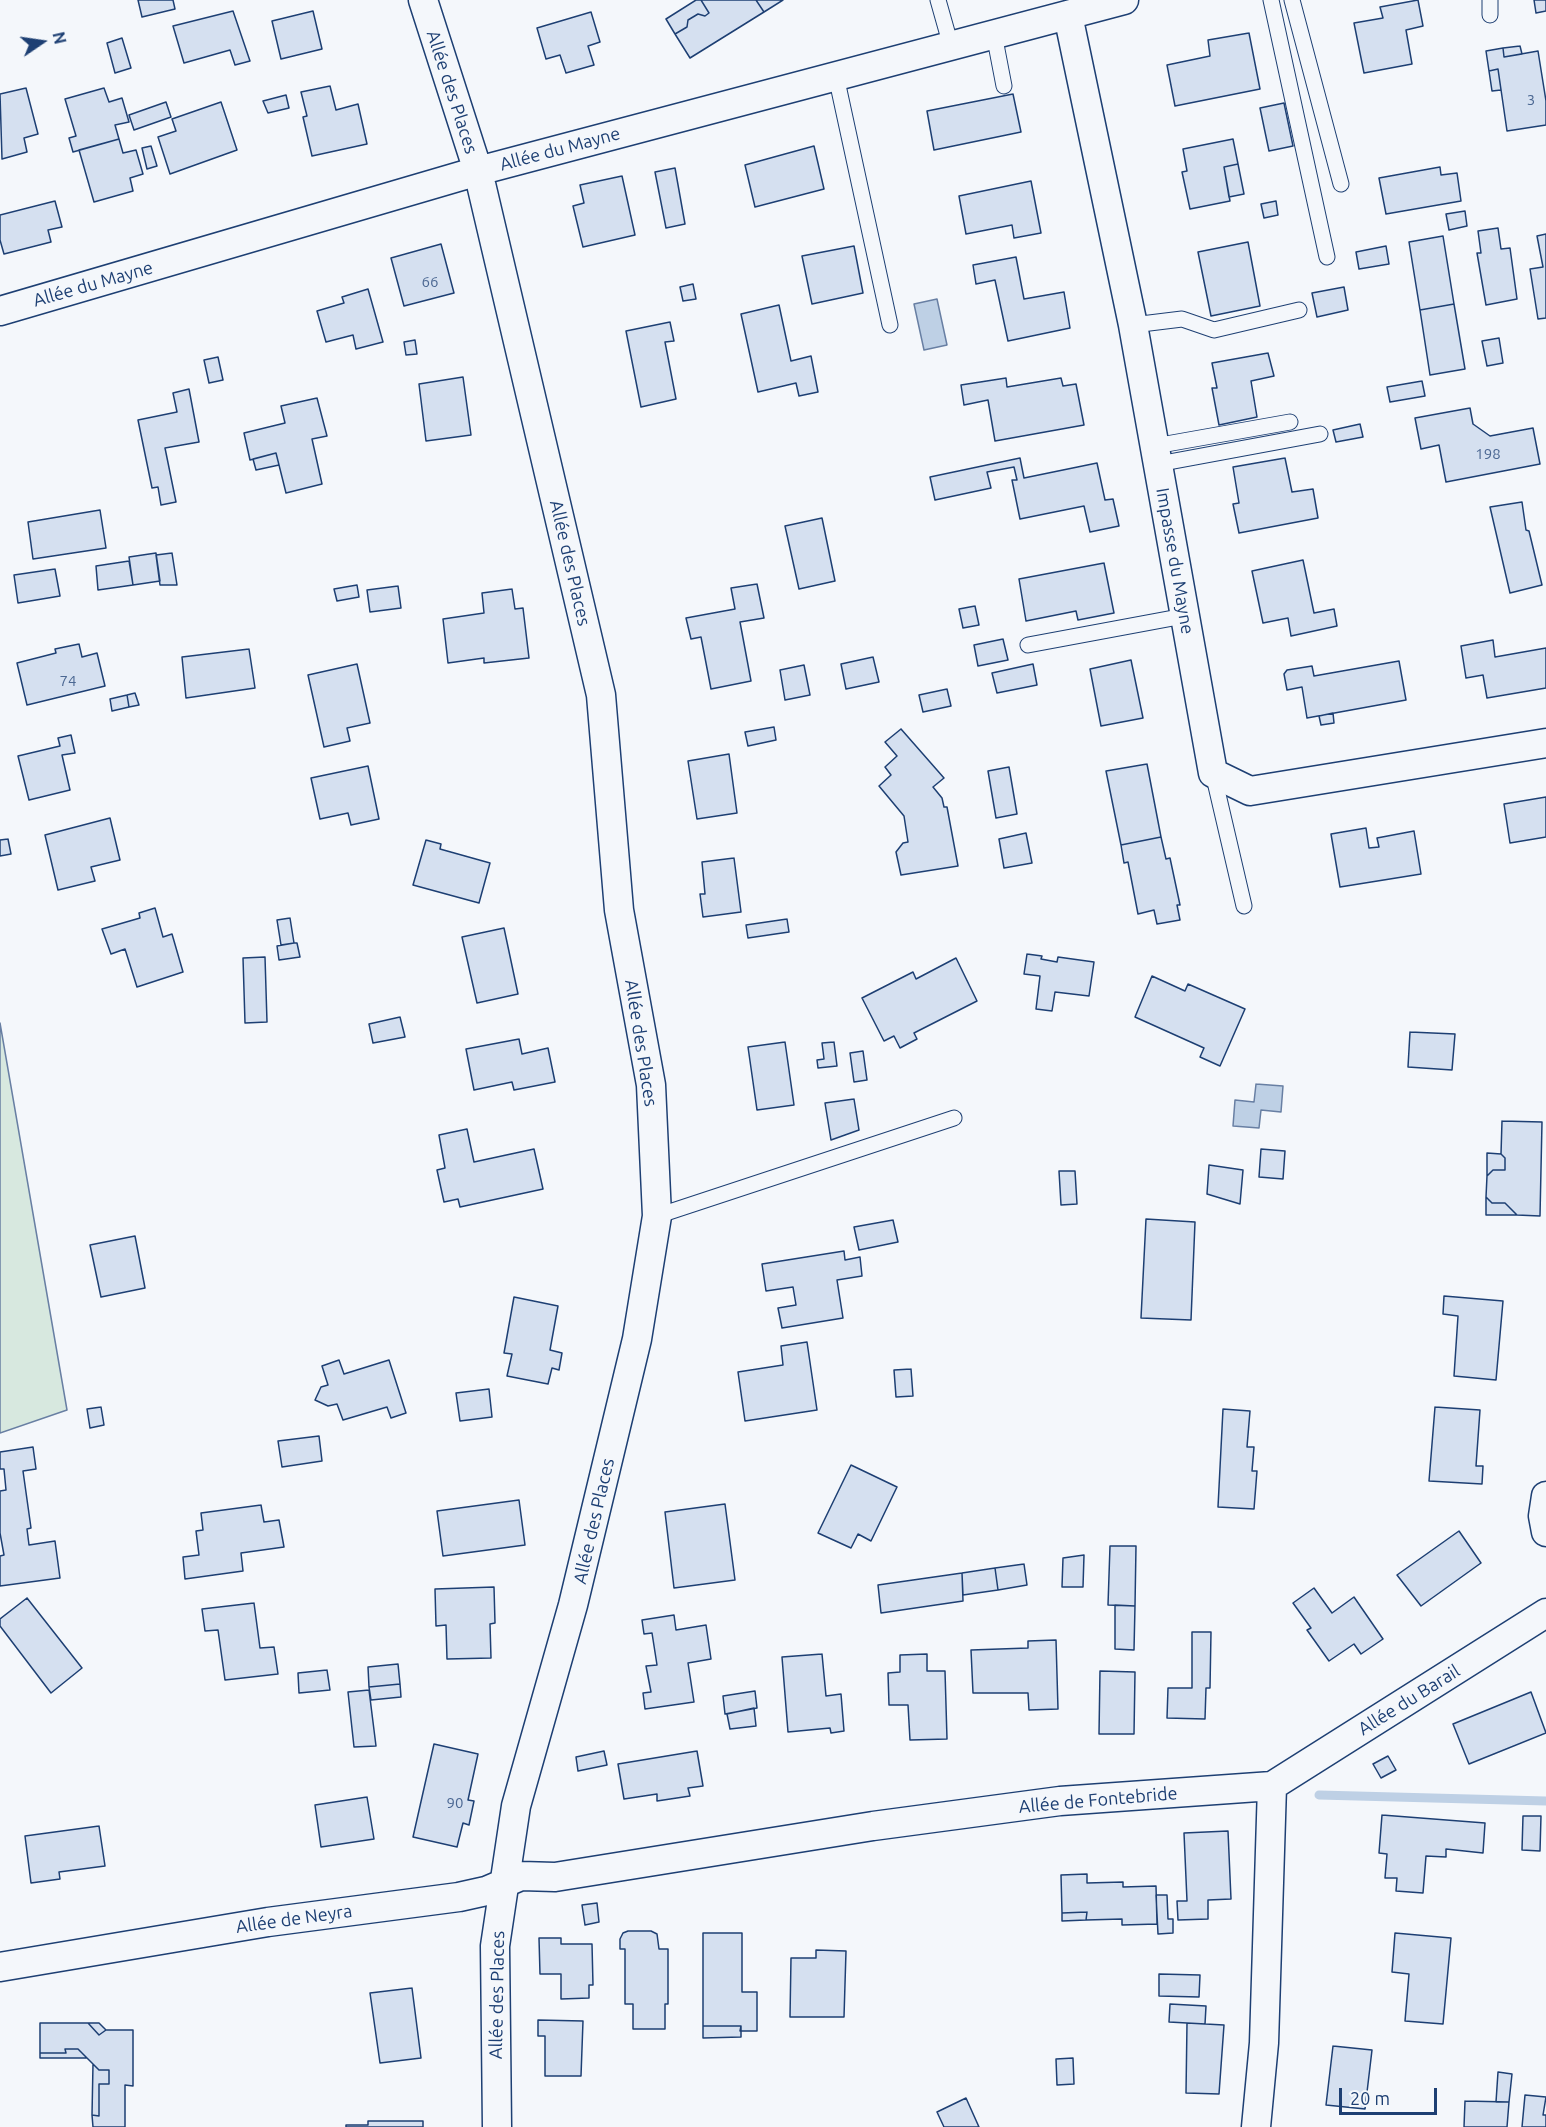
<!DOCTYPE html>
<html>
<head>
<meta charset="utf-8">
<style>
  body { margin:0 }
  #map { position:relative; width:1546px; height:2127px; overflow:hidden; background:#f4f7fb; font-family:Ubuntu,sans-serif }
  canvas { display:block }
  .north { position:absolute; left:12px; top:12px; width:60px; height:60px; -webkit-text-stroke:4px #f4f7fb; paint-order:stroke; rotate:77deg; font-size:16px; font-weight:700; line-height:24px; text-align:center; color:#1d3f73 }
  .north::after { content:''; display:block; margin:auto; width:21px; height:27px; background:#1d3f73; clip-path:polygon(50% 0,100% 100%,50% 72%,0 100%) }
  .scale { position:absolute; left:1339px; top:2088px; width:98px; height:27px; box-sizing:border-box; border:3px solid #1d3f73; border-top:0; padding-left:8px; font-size:18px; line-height:21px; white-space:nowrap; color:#1d3f73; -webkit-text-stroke:4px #f4f7fb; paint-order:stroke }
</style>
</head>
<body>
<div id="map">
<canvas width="1546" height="2127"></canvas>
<div class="north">N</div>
<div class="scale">20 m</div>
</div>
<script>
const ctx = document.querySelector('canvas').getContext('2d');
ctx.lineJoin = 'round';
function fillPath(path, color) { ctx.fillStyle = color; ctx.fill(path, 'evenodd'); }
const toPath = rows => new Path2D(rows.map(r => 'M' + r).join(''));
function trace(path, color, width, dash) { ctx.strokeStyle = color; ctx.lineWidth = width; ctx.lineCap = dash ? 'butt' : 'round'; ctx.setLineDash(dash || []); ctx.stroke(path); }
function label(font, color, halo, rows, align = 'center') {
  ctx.font = font + ' Ubuntu,sans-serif'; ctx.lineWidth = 4.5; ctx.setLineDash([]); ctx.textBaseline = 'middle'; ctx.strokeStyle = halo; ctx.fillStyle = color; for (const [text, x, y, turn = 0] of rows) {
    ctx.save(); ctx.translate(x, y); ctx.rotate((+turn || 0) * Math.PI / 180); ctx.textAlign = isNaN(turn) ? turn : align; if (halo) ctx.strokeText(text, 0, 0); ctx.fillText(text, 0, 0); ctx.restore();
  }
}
const green = toPath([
  [0,1023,67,1410,0,1433,0,1023]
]);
fillPath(green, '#d7e8df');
trace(green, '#687fa3', 1.5);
const water = toPath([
  [937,299,947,345,924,350,914,304,937,299],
  [1256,1084,1283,1086,1281,1112,1261,1110,1259,1128,1233,1126,1235,1100,1254,1102,1256,1084]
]);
fillPath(water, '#bed0e5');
trace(water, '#687fa3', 1.5);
trace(toPath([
  [1319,1795,1546,1801]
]), '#bed0e5', 9);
const building = toPath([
  [138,0,173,0,175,9,142,17,138,0],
  [696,0,701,0,709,13,705,16,698,14,688,20,687,27,675,34,666,19,696,0],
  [701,0,756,0,764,12,690,58,675,34,687,27,688,20,698,14,705,16,709,13,701,0],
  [756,0,783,0,764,12,756,0],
  [1418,0,1423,26,1406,30,1412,64,1364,73,1354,23,1383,18,1380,7,1418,0],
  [1534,0,1546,0,1546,11,1536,13,1534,0],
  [233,11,250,61,235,65,230,50,184,63,173,26,233,11],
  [313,11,322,49,281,59,272,21,313,11],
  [591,12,600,42,588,46,594,65,566,73,560,55,546,59,537,28,591,12],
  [1249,33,1260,89,1175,106,1167,65,1210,56,1208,40,1249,33],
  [122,38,131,68,115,73,107,43,122,38],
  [1520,46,1522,54,1504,57,1503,48,1520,46],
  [1503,48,1504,57,1538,51,1546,101,1546,125,1507,131,1498,69,1489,71,1486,51,1503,48],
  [1498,69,1501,90,1492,91,1489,71,1498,69],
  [330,86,336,110,358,104,367,144,312,156,303,117,307,116,301,92,330,86],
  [26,88,38,134,24,138,27,152,2,159,0,94,26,88],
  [104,88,109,102,122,98,129,122,115,125,119,139,73,152,69,138,76,136,65,99,104,88],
  [1013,94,1021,132,934,150,927,111,1013,94],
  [286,95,289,108,268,113,263,101,286,95],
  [166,102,171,117,134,130,129,115,166,102],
  [221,102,237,150,170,174,158,137,176,131,172,119,221,102],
  [1284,103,1293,146,1269,151,1260,108,1284,103],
  [119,139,123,153,136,150,143,174,130,178,133,191,94,202,79,150,119,139],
  [1233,139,1238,164,1224,167,1230,201,1190,209,1182,172,1187,171,1183,149,1233,139],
  [151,146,157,166,147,169,142,148,151,146],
  [814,146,824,189,755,207,745,165,814,146],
  [1238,164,1244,194,1229,197,1224,167,1238,164],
  [1440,167,1441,175,1457,173,1461,201,1386,214,1379,178,1440,167],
  [675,168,685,224,666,228,655,172,675,168],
  [622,176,635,235,583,247,573,206,584,203,580,185,622,176],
  [1031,181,1041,233,1014,238,1012,225,966,234,959,196,1031,181],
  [55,201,62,227,48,230,51,242,4,254,0,240,0,215,55,201],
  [1276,201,1278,215,1264,218,1261,204,1276,201],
  [1465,211,1467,226,1449,230,1446,214,1465,211],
  [1498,228,1501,249,1510,248,1517,299,1486,305,1477,253,1481,253,1478,231,1498,228],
  [1546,234,1546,318,1538,319,1530,269,1543,267,1537,236,1546,234],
  [1443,236,1454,304,1420,310,1409,242,1443,236],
  [1248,242,1260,306,1211,316,1198,252,1248,242],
  [441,244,454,293,404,306,391,258,441,244],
  [854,246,863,293,812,304,802,256,854,246],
  [1386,246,1389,264,1359,269,1356,252,1386,246],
  [1016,257,1024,299,1064,292,1070,328,1008,341,995,280,976,284,973,265,1016,257],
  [693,284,696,299,683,301,680,287,693,284],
  [1344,287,1348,310,1317,317,1312,293,1344,287],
  [368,289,383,342,356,349,353,335,326,342,317,311,344,303,342,297,368,289],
  [1454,304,1465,369,1430,375,1420,310,1454,304],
  [779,305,791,361,811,356,818,392,799,396,796,383,758,392,741,314,779,305],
  [670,322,674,341,665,342,676,399,641,407,626,331,670,322],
  [1499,338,1503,363,1487,366,1482,341,1499,338],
  [415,340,417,354,406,355,404,342,415,340],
  [1268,353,1274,376,1251,381,1257,417,1219,425,1212,388,1217,388,1212,363,1268,353],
  [218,357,223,380,209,383,204,360,218,357],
  [463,377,471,435,426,441,419,384,463,377],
  [1006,378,1007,387,1061,378,1063,386,1076,384,1084,425,995,441,988,400,964,405,961,385,1006,378],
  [1422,381,1425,396,1390,402,1387,387,1422,381],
  [189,389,199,442,165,448,176,502,161,505,158,487,152,488,138,420,177,412,173,393,189,389],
  [317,398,327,436,312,439,322,484,286,493,276,453,250,460,244,433,285,423,281,406,317,398],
  [1470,408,1473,424,1490,436,1533,428,1540,464,1446,482,1439,445,1421,449,1415,418,1470,408],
  [1360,424,1363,437,1336,442,1333,430,1360,424],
  [276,453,279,465,256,470,253,459,276,453],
  [1020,458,1024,478,1097,463,1105,500,1113,499,1119,526,1090,532,1084,506,1020,519,1012,480,1017,480,1014,467,987,472,991,488,935,500,930,477,1020,458],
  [1285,458,1292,492,1313,489,1318,518,1239,533,1233,504,1239,503,1233,467,1285,458],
  [1522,502,1526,530,1529,531,1542,585,1510,593,1490,507,1522,502],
  [100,510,106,548,33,559,28,522,100,510],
  [822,518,835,581,799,589,785,526,822,518],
  [156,553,160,581,133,585,129,557,156,553],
  [172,553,177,585,160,585,156,555,172,553],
  [1303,560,1314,613,1334,609,1337,626,1291,636,1288,618,1263,623,1252,571,1303,560],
  [129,561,133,585,98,590,96,566,129,561],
  [1104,563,1114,613,1078,620,1076,611,1026,621,1019,579,1104,563],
  [55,569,60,596,18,603,14,575,55,569],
  [757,584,764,618,740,622,751,681,711,689,701,637,691,639,686,618,735,609,731,588,757,584],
  [357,585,359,597,337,601,334,589,357,585],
  [398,586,401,608,370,612,367,590,398,586],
  [512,589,515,609,523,608,529,658,484,663,484,658,448,663,443,619,484,613,482,593,512,589],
  [975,606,979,625,963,628,959,609,975,606],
  [1003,639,1008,660,978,666,974,645,1003,639],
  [1493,640,1495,657,1546,648,1546,688,1487,698,1483,675,1466,678,1461,646,1493,640],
  [79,644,82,657,97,653,105,686,27,705,17,663,56,653,55,649,79,644],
  [249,649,255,688,186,698,182,657,249,649],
  [873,657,879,682,846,689,841,664,873,657],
  [1131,660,1143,718,1101,726,1090,669,1131,660],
  [1399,661,1406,700,1307,718,1302,687,1287,690,1284,674,1287,670,1312,666,1314,676,1399,661],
  [357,664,370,723,347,728,350,741,324,747,308,675,357,664],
  [1033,664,1037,685,997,693,992,673,1033,664],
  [804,665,810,695,785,700,780,670,804,665],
  [947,689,951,706,923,712,919,695,947,689],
  [135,693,139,705,129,707,127,695,135,693],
  [127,695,129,707,112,711,110,699,127,695],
  [1333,713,1334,723,1321,725,1319,716,1333,713],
  [774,727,776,740,748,746,745,732,774,727],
  [901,729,944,778,933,787,942,798,944,807,947,807,958,866,901,875,896,852,903,843,908,842,904,816,879,786,891,775,885,767,897,756,885,742,901,729],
  [71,735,75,753,62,755,70,790,29,800,18,756,60,746,58,738,71,735],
  [729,754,737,813,697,819,688,761,729,754],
  [1147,764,1161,837,1121,845,1106,771,1147,764],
  [368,766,379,819,351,825,348,813,320,819,311,778,368,766],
  [1009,767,1017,814,996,818,988,771,1009,767],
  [1546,797,1546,837,1510,843,1504,804,1546,797],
  [110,818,120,860,91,867,95,881,58,890,45,835,110,818],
  [1366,828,1369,848,1379,847,1377,838,1414,831,1421,874,1340,887,1331,834,1366,828],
  [1026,833,1032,863,1004,868,999,839,1026,833],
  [1161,837,1166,859,1170,858,1180,905,1177,905,1180,920,1157,924,1154,910,1138,914,1128,862,1124,863,1121,845,1161,837],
  [8,839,11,854,0,856,0,840,8,839],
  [426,840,441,844,440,849,490,863,479,903,413,885,426,840],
  [734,858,741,912,703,917,700,894,705,894,702,862,734,858],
  [155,908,163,937,172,934,183,972,137,987,125,949,111,954,102,929,140,918,139,913,155,908],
  [290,918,294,943,281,945,277,920,290,918],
  [787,919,789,932,748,938,746,925,787,919],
  [504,928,518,994,477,1003,462,937,504,928],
  [294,943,297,943,300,957,279,960,277,946,294,943],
  [1027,954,1042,956,1041,959,1057,962,1058,957,1094,962,1089,996,1055,992,1052,1011,1036,1009,1040,976,1024,974,1027,954],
  [265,957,267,1022,245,1023,243,958,265,957],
  [956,958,977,1001,914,1033,917,1039,900,1048,894,1036,884,1041,862,998,913,972,916,979,956,958],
  [1152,976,1185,991,1188,984,1245,1009,1220,1066,1200,1057,1204,1048,1135,1017,1152,976],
  [400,1017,405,1037,373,1043,369,1024,400,1017],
  [1410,1032,1455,1034,1452,1070,1408,1067,1410,1032],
  [519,1039,522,1054,548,1048,555,1082,514,1090,512,1082,474,1090,466,1049,519,1039],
  [785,1042,794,1105,757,1110,748,1047,785,1042],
  [834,1042,837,1066,818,1068,817,1060,824,1059,822,1043,834,1042],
  [863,1051,867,1080,854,1082,850,1053,863,1051],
  [854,1099,859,1130,831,1140,825,1103,854,1099],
  [1502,1121,1542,1122,1540,1216,1517,1215,1505,1203,1492,1203,1486,1197,1487,1176,1493,1170,1505,1170,1505,1158,1501,1154,1502,1121],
  [467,1129,474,1162,534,1149,543,1189,460,1207,458,1199,444,1202,437,1170,445,1168,439,1135,467,1129],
  [1261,1149,1285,1151,1283,1179,1259,1177,1261,1149],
  [1487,1153,1501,1154,1505,1158,1505,1170,1493,1170,1487,1176,1487,1153],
  [1209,1165,1243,1170,1240,1204,1207,1194,1209,1165],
  [1059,1171,1075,1171,1077,1204,1061,1205,1059,1171],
  [1486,1197,1492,1203,1505,1203,1517,1215,1486,1215,1486,1197],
  [1146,1219,1195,1222,1191,1320,1141,1318,1146,1219],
  [893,1220,898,1242,859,1250,854,1227,893,1220],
  [135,1236,145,1288,101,1297,90,1245,135,1236],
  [844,1251,845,1260,860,1257,862,1276,837,1280,843,1318,782,1328,778,1308,796,1305,793,1287,766,1291,762,1264,844,1251],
  [1444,1296,1503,1301,1496,1380,1454,1376,1458,1316,1443,1314,1444,1296],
  [514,1297,558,1306,550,1350,562,1353,559,1370,552,1368,548,1384,507,1376,512,1354,504,1353,514,1297],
  [807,1342,817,1410,745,1421,738,1372,783,1365,781,1346,807,1342],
  [339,1360,344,1374,389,1360,406,1413,391,1418,387,1407,343,1420,337,1404,328,1406,315,1400,321,1387,328,1385,322,1366,339,1360],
  [911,1369,913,1396,896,1397,894,1370,911,1369],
  [489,1389,492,1417,460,1421,456,1393,489,1389],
  [101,1407,104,1425,90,1428,87,1409,101,1407],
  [1435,1407,1480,1410,1476,1466,1483,1466,1482,1484,1429,1481,1435,1407],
  [1223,1409,1250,1411,1247,1447,1254,1447,1252,1471,1257,1471,1254,1509,1218,1507,1223,1409],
  [319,1436,322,1461,282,1467,278,1441,319,1436],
  [33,1447,36,1469,23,1471,31,1528,27,1529,29,1545,55,1541,60,1578,0,1586,0,1556,4,1555,0,1533,0,1491,6,1490,4,1469,0,1469,0,1452,33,1447],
  [851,1465,897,1487,871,1541,858,1534,851,1548,818,1533,851,1465],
  [519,1500,525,1545,443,1556,437,1511,519,1500],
  [725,1504,735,1580,674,1588,665,1512,725,1504],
  [261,1505,264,1522,279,1520,284,1547,241,1553,243,1571,185,1579,183,1557,199,1555,196,1531,203,1530,201,1513,261,1505],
  [1459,1531,1481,1563,1421,1606,1397,1575,1459,1531],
  [1110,1546,1136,1546,1135,1606,1108,1605,1110,1546],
  [1084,1555,1083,1587,1062,1587,1063,1558,1084,1555],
  [1024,1564,1027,1585,998,1590,995,1568,1024,1564],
  [995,1568,998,1590,963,1595,962,1573,995,1568],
  [962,1573,963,1601,881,1613,878,1585,962,1573],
  [494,1587,495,1623,490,1624,491,1658,447,1659,446,1625,436,1626,435,1589,494,1587],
  [1314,1588,1332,1613,1354,1597,1383,1639,1361,1654,1354,1644,1329,1661,1307,1630,1311,1628,1293,1603,1314,1588],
  [27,1598,82,1668,51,1693,0,1626,0,1619,27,1598],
  [254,1603,260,1648,274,1647,278,1674,225,1680,218,1630,205,1631,202,1609,254,1603],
  [1115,1605,1135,1606,1134,1650,1115,1649,1115,1605],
  [674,1615,676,1630,706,1625,711,1659,688,1663,694,1702,645,1709,643,1693,651,1692,646,1666,657,1665,652,1633,644,1634,642,1620,674,1615],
  [1192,1632,1211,1632,1210,1688,1206,1688,1205,1719,1167,1718,1168,1688,1192,1688,1192,1632],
  [1056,1640,1058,1709,1029,1710,1028,1693,973,1693,971,1650,1028,1648,1028,1641,1056,1640],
  [822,1654,826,1696,841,1694,844,1731,831,1733,830,1728,788,1732,782,1657,822,1654],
  [927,1654,927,1671,945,1671,947,1739,910,1740,908,1705,889,1705,888,1673,900,1672,900,1655,927,1654],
  [398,1664,400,1684,369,1687,368,1667,398,1664],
  [327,1670,330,1690,299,1693,298,1673,327,1670],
  [1100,1671,1135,1672,1134,1734,1099,1734,1100,1671],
  [400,1684,401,1697,371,1700,369,1687,400,1684],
  [369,1690,376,1746,354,1747,348,1692,369,1690],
  [755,1691,757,1708,725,1714,723,1696,755,1691],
  [1531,1692,1546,1733,1469,1764,1453,1724,1531,1692],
  [754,1708,756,1726,730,1729,727,1714,754,1708],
  [434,1744,478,1754,468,1800,474,1801,469,1825,463,1823,457,1847,413,1837,434,1744],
  [604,1751,607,1765,578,1771,576,1757,604,1751],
  [697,1751,703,1786,688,1788,690,1796,657,1801,657,1794,624,1799,618,1764,697,1751],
  [1388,1756,1396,1770,1381,1778,1373,1764,1388,1756],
  [367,1797,374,1839,321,1847,315,1805,367,1797],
  [1382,1815,1485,1823,1483,1853,1446,1849,1446,1857,1426,1856,1423,1893,1396,1891,1397,1878,1385,1878,1387,1854,1379,1853,1382,1815],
  [1523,1816,1541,1816,1540,1851,1522,1850,1523,1816],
  [99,1826,105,1866,59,1872,60,1879,31,1883,25,1836,99,1826],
  [1228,1831,1231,1899,1208,1900,1208,1919,1178,1920,1177,1901,1187,1901,1184,1833,1228,1831],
  [1087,1874,1087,1883,1123,1882,1123,1887,1156,1886,1157,1924,1122,1925,1122,1919,1086,1920,1087,1912,1062,1913,1061,1875,1087,1874],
  [1156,1895,1167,1895,1168,1919,1173,1919,1173,1933,1158,1934,1156,1895],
  [597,1903,599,1922,585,1925,582,1905,597,1903],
  [1087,1912,1086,1920,1062,1921,1062,1913,1087,1912],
  [628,1931,651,1931,657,1934,659,1949,668,1949,668,2004,665,2004,665,2029,633,2029,633,2004,625,2004,625,1949,620,1949,620,1939,623,1933,628,1931],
  [703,1933,742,1933,742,1992,757,1992,757,2031,740,2031,741,2026,703,2026,703,1933],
  [1395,1933,1451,1938,1443,2024,1405,2021,1409,1974,1392,1972,1395,1933],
  [539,1938,561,1938,561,1944,592,1944,593,1985,589,1985,589,1998,561,1999,561,1974,540,1974,539,1938],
  [816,1950,846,1951,844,2017,790,2017,791,1958,816,1958,816,1950],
  [1159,1974,1200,1975,1199,1997,1159,1996,1159,1974],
  [412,1988,421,2058,380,2063,370,1993,412,1988],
  [1170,2004,1206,2006,1205,2024,1169,2022,1170,2004],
  [538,2020,583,2021,581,2076,545,2076,545,2036,538,2036,538,2020],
  [40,2023,88,2023,99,2035,106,2030,133,2030,133,2086,125,2085,125,2127,93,2127,92,2115,99,2116,99,2084,109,2084,109,2070,99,2070,78,2049,65,2049,66,2053,40,2053,40,2023],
  [88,2023,99,2023,106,2030,99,2035,88,2023],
  [1187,2023,1224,2025,1219,2094,1186,2093,1187,2023],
  [703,2026,741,2026,741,2037,703,2038,703,2026],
  [1333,2046,1372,2050,1365,2109,1326,2105,1333,2046],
  [65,2049,78,2049,87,2058,40,2058,40,2053,66,2053,65,2049],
  [1073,2058,1074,2084,1057,2085,1056,2059,1073,2058],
  [93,2064,99,2070,109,2070,109,2084,99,2084,99,2116,92,2115,93,2064],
  [1498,2072,1512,2074,1509,2102,1496,2102,1498,2072],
  [1525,2095,1546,2097,1543,2115,1546,2115,1546,2127,1522,2127,1525,2095],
  [966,2098,979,2127,944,2127,937,2112,966,2098],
  [1465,2101,1509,2102,1507,2127,1464,2127,1465,2101],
  [368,2121,423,2121,423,2127,346,2127,346,2125,368,2125,368,2121]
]);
fillPath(building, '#d5e0f0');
trace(building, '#1d3f73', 1.5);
const service = toPath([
  [938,0,951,46],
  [1271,0,1327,257],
  [1292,0,1341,184],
  [1490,0,1490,15],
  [994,34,1004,86],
  [836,76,890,325],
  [1133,325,1182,319,1214,330,1299,310],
  [1155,446,1290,422],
  [1158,464,1320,434],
  [1028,645,1184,616],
  [1213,773,1244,906],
  [657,1216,954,1118]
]);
const minor = toPath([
  [423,0,478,171,601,695,619,910,651,1085,657,1216,637,1339,573,1605,516,1806,495,1946,497,2127],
  [1068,15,1133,325,1213,773,1250,791,1546,743],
  [0,311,478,171,1124,0],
  [1546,1496,1543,1516,1546,1532],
  [0,1967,268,1922,459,1897,486,1891,521,1876,555,1877,873,1826,1060,1801,1272,1786,1546,1613],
  [1256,2127,1264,2043,1272,1786]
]);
trace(service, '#1d3f73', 17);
trace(minor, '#1d3f73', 31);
trace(service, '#f4f7fb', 15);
trace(minor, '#f4f7fb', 28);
label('15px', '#4b6792', null, [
  ["3",1531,100],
  ["66",430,282],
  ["198",1488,454],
  ["74",68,681],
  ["90",455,1803]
]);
label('18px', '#1d3f73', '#f4f7fb', [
  ["Allée des Places",452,92,72],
  ["Allée du Mayne",560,149,-15],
  ["Allée du Mayne",93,284,-16],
  ["Impasse du Mayne",1175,561,80],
  ["Allée des Places",570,563,77],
  ["Allée des Places",641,1043,81],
  ["Allée des Places",594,1521,-77],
  ["Allée du Barail",1409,1700,-32],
  ["Allée de Fontebride",1098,1800,-5],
  ["Allée de Neyra",294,1919,-8],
  ["Allée des Places",497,1995,-89]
]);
</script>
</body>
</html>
